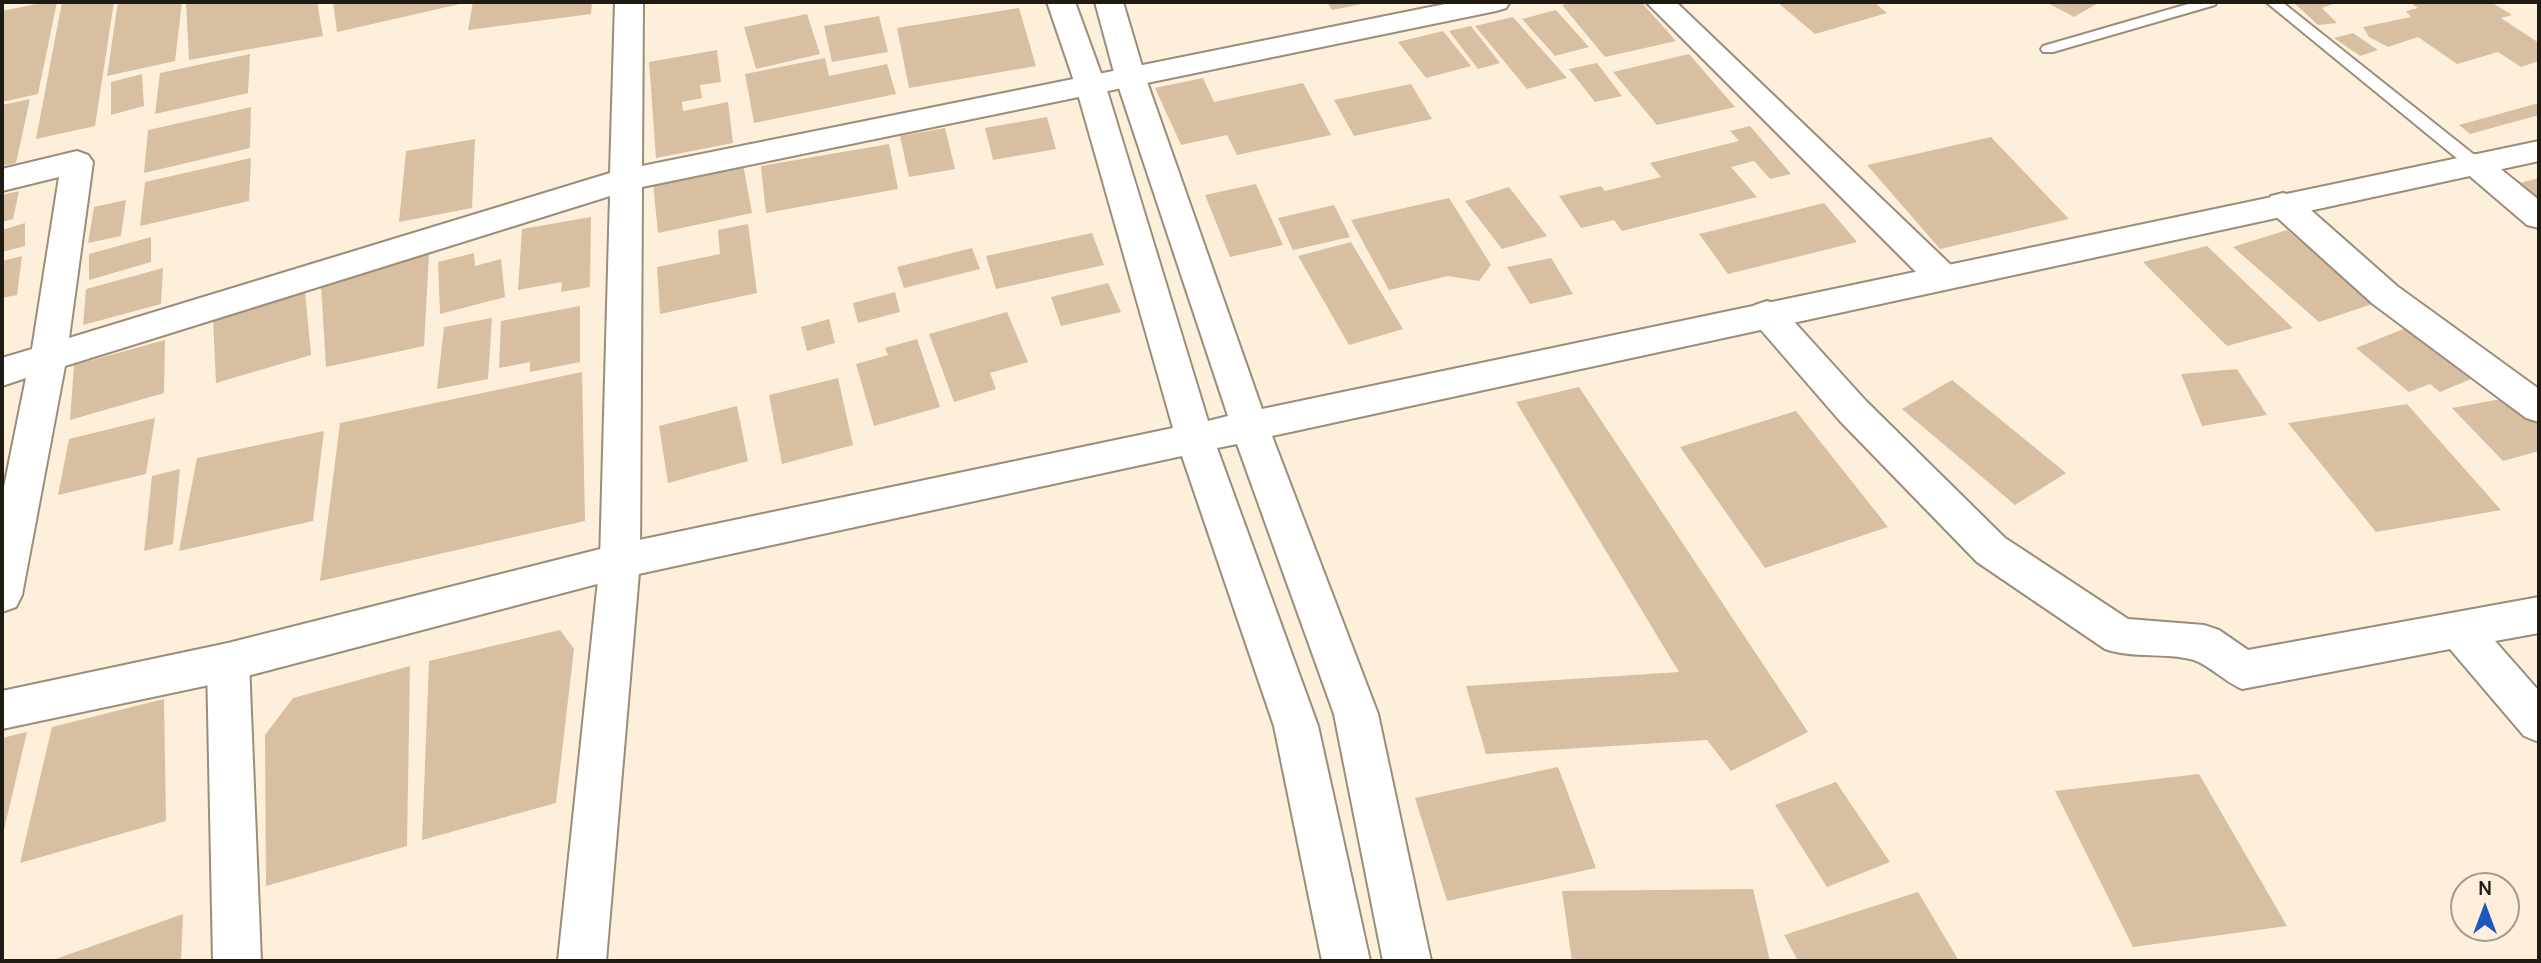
<!DOCTYPE html>
<html>
<head>
<meta charset="utf-8">
<style>
	body { margin:0 }
	#map { position:relative; width:2541px; height:963px; overflow:hidden; background:#feefda; font-family:Manrope,sans-serif }
	canvas { display:block }
	.frame { position:absolute; inset:0; border:4px solid #1f1a12; pointer-events:none }
	.north { position:absolute; left:2450px; top:872px; width:70px; height:70px; box-sizing:border-box; background:#feefda; border:2px solid #a59a8a; border-radius:50%; rotate:0deg; font-size:19px; font-weight:700; line-height:28px; text-align:center; color:#1f1a12 }
	.north::after { content:''; display:block; margin:auto; width:24px; height:32px; background:#2155c2; clip-path:polygon(50% 0,100% 100%,50% 72%,0 100%) }
</style>
</head>
<body>
<div id="map">
<canvas width="2541" height="963"></canvas>
<div class="frame"></div>
<div class="north">N</div>
</div>
<script>
const ctx = document.querySelector('canvas').getContext('2d');
ctx.lineJoin = 'round';
function paint(path, color) {
  ctx.fillStyle = color;
  ctx.fill(path, 'evenodd');
}
function strokePath(path, color, width, dash) {
  ctx.strokeStyle = color;
  ctx.lineWidth = width;
  ctx.lineCap = dash ? 'butt' : 'round';
  ctx.setLineDash(dash || []);
  ctx.stroke(path);
}
paint(new Path2D(`
	M46 2H57L38 94 2 102V11Z
	M62 2H114L95 126 36 139Z
	M118 2H182L175 61 107 76Z
	M186 2H317L323 36 189 60Z
	M333 2H459L460 4 337 32Z
	M473 2H592L591 14 468 30Z
	M1327 2H1367V3L1332 10Z
	M1576 2H1641L1676 41 1605 57 1562 5Z
	M1777 2H1874L1887 13 1815 34Z
	M2046 2H2100L2074 17Z
	M2293 2H2338L2322 8 2337 23 2318 25Z
	M2409 2H2491L2512 15 2501 18 2539 43V61L2521 67 2498 52 2457 64 2418 37 2388 47 2369 37 2363 27 2411 17 2406 11 2418 8Z
	M1019 8 1036 66 909 88 897 28Z
	M1556 10 1589 47 1555 56 1522 19Z
	M807 14 820 54 756 69 744 27Z
	M879 16 888 52 832 62 824 26Z
	M1513 17 1567 78 1527 89 1475 26Z
	M1471 26 1500 63 1478 69 1449 31Z
	M1443 31 1471 66 1426 78 1398 42Z
	M2353 33 2378 50 2360 56 2334 38Z
	M717 50 721 82 700 85 702 98 682 102 683 111 728 102 733 143 656 158 649 62Z
	M250 54 248 93 155 114 160 73Z
	M1689 54 1735 107 1657 125 1613 72Z
	M825 58 829 76 887 64 896 94 754 123 745 74Z
	M1597 63 1622 96 1595 102 1569 69Z
	M142 74 144 106 111 115V82Z
	M1203 78 1214 102 1303 83 1331 135 1237 155 1227 135 1181 145 1155 88Z
	M1411 84 1432 119 1354 136 1334 100Z
	M30 99 16 163 2 166V105Z
	M2539 103V115L2470 134 2459 125Z
	M251 107 250 148 144 173 148 130Z
	M1047 117 1056 149 993 160 985 128Z
	M1750 126 1791 174 1770 179 1754 161 1731 167 1757 197 1622 231 1614 220 1581 228 1559 196 1601 186 1605 191 1661 177 1650 163 1739 141 1730 131Z
	M945 128 955 169 909 177 900 136Z
	M1991 137 2069 219 1940 249 1867 165Z
	M475 139 472 208 399 222 406 151Z
	M889 144 898 189 766 213 761 166Z
	M251 158 249 201 140 226 145 182Z
	M743 164 752 213 658 233 653 183Z
	M2539 178V198L2520 183Z
	M1256 184 1283 245 1230 257 1205 195Z
	M1509 187 1547 236 1502 249 1465 201Z
	M19 191 13 219 2 222V195Z
	M1449 198 1491 265 1479 281 1448 276 1389 290 1351 220Z
	M126 200 121 236 88 243 94 207Z
	M1824 203 1857 242 1728 274 1699 234Z
	M1334 205 1350 237 1293 250 1278 218Z
	M591 217 590 287 561 292 562 282 518 290 522 229Z
	M25 223V246L2 252V230Z
	M748 224 757 293 660 314 657 267 720 254 718 230Z
	M2287 230 2375 303 2319 322 2233 247Z
	M1092 233 1104 265 996 289 986 256Z
	M151 237V262L89 280V254Z
	M1351 242 1403 329 1349 345 1298 256Z
	M2207 246 2293 328 2227 346 2143 262Z
	M972 248 980 269 904 288 897 267Z
	M474 253 475 266 501 259 505 297 440 314 438 262Z
	M429 254 424 346 326 367 321 286Z
	M22 256 17 295 2 298V261Z
	M1551 258 1573 294 1530 304 1507 267Z
	M163 268 161 304 83 325 86 289Z
	M1108 283 1121 312 1061 326 1051 297Z
	M305 291 311 355 216 383 213 317Z
	M895 292 900 312 858 323 853 303Z
	M580 306V362L530 372V362L499 368 501 321Z
	M1007 312 1028 362 990 373 996 389 954 402 929 334Z
	M492 318 488 379 437 389 444 327Z
	M829 319 835 343 807 351 801 327Z
	M2406 328 2471 379 2440 392 2430 384 2409 392 2356 348Z
	M917 339 940 407 874 426 856 364 888 355 885 348Z
	M165 340 164 393 70 420 74 365Z
	M2237 369 2267 415 2202 426 2181 374Z
	M582 372 585 521 320 581 340 423Z
	M838 378 853 445 782 464 769 395Z
	M1952 380 2066 473 2015 505 1902 409Z
	M1579 387 1808 732 1731 771 1707 740 1486 754 1466 686 1679 672 1516 402Z
	M2512 397 2539 424V451L2503 461 2452 408Z
	M2407 404 2501 510 2376 532 2288 423Z
	M737 406 748 461 668 483 659 426Z
	M1796 411 1888 527 1765 568 1680 447Z
	M155 418 146 474 58 495 69 439Z
	M324 431 313 521 179 551 197 458Z
	M180 469 173 544 144 551 152 476Z
	M560 630 574 649 556 803 422 840 429 661Z
	M410 666 407 846 266 886 265 735 293 698Z
	M164 699 166 821 20 863 52 727Z
	M27 732 3 834H2V738Z
	M1558 767 1596 868 1447 901 1415 798Z
	M2199 774 2287 926 2133 947 2055 791Z
	M1836 782 1890 862 1827 887 1775 805Z
	M1753 889 1770 961H1572L1562 891Z
	M1918 892 1959 961H1798L1784 935Z
	M183 914 181 961H50Z`), '#d8bfa1');
const lane = new Path2D(`
	M2195 2H2217L2215 5 2053 52H2043L2041 49 2043 46Z
	M2266 2H2282L2482 161 2484 165 2482 169H2470Z`);
const street = new Path2D(`
	M615 2H643L642 166 1455 2H1510L1506 8 1496 11 642 187 640 561 606 961H558L600 561 610 196 65 366 22 595 16 607 2 612V497L26 378 2 386V358L32 349 59 177 2 191V169L77 151 88 155 93 162 69 338 610 173Z
	M1646 2H1676L1954 268 1959 277 1954 286 1942 289 1930 286Z
	M2476 154 2487 158 2539 200V228L2527 225 2465 172 2460 165 2465 158Z
	M2283 193 2295 196 2397 286 2539 389V422L2526 418 2373 304 2271 212 2267 204 2271 196Z
	M1767 301 1779 305 1866 401 2005 538 2128 619 2204 625 2219 630 2248 650 2539 597V633L2495 641 2539 691V742L2524 736 2450 649 2242 689C2225 682 2209 665 2194 660 2165 652 2134 659 2105 649L1977 562 1840 421 1755 323 1749 314 1755 305Z
	M228 643 243 649 249 662 261 961H213L207 662 213 649Z`);
const secondary = new Path2D(`
	M1047 2H1075L1106 87 1208 421 1228 416 1115 76 1095 2H1123L1145 76 1262 409 2539 141V161L1272 436 1378 714 1431 961H1383L1334 714 1237 444 1217 448 1318 726 1370 961H1322L1274 726 1182 456 620 578 228 681 2 729V691L228 643 620 544 1173 428 1076 87Z`);
strokePath(lane, '#9a8d79', 4);
strokePath(street, '#9a8d79', 4);
strokePath(secondary, '#9a8d79', 4);
paint(lane, '#fff');
paint(street, '#fff');
paint(secondary, '#fff');
</script>
</body>
</html>
